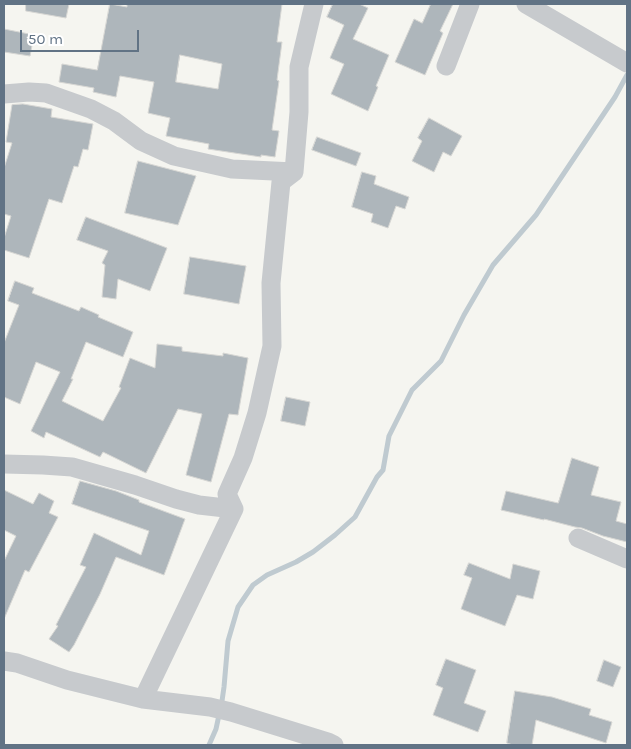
<!DOCTYPE html>
<html>
<head>
<meta charset="utf-8">
<style>
	body { margin:0 }
	#map { position:relative; width:631px; height:749px; overflow:hidden; background:#f5f5f0; font-family:Karla,sans-serif }
	canvas { display:block }
	.frame { position:absolute; inset:0; border:5px solid #617385; pointer-events:none }
	.scale { position:absolute; left:20px; top:30px; width:119px; height:22px; box-sizing:border-box; border:2px solid #617385; border-top:0; padding-left:6px; font-size:15px; line-height:18px; white-space:nowrap; color:#617385; -webkit-text-stroke:4px #fff; paint-order:stroke }
</style>
</head>
<body>
<div id="map">
<canvas width="631" height="749"></canvas>
<div class="frame"></div>
<div class="scale">50 m</div>
</div>
<script>
const ctx = document.querySelector('canvas').getContext('2d');
ctx.lineJoin = 'round';
function strokePath(path, color, width, dash) {
  ctx.strokeStyle = color;
  ctx.lineWidth = width;
  ctx.lineCap = dash ? 'butt' : 'round';
  ctx.setLineDash(dash || []);
  ctx.stroke(path);
}
function paint(path, color) {
  ctx.fillStyle = color;
  ctx.fill(path, 'evenodd');
}
strokePath(new Path2D(`
	M209 745 216 729 222 701 224 687 228 641 238 607 253 585 267 575 296 562 313 552 335 535 355 517 377 477 383 470 389 436 412 390 441 361 464 315 493 265 536 215 615 97 627 75`), '#bfcad0', 5);
const building = new Path2D(`
	M26 4H69L66 18 26 11Z
	M110 4 127 7V4H282L277 42H282L277 80 279 81 272 130 279 131 275 157 261 155V157L208 149 209 144 166 136 170 118 148 113 154 82 120 76 116 97 93 92 94 88 59 82 62 64 97 70ZM180 55 222 64 218 89 176 82Z
	M333 4H359L368 8 353 39 389 55 376 86 378 87 368 111 331 94 344 64 330 58 344 25 327 17Z
	M431 4H453L440 31 443 33 425 75 395 62 414 19 422 23Z
	M4 29 34 35 30 56 4 52Z
	M23 104 52 109 51 117 93 124 88 150 83 149 78 167 74 166 62 203 49 199 29 258 4 250V238L11 216 4 214V168L12 143 6 142 12 105Z
	M429 118 462 136 451 156 443 152 434 172 412 161 422 141 418 138Z
	M317 137 361 153 356 166 312 150Z
	M138 161 196 176 178 225 125 213Z
	M362 172 376 176 374 184 409 197 405 209 396 206 388 228 371 222 373 214 352 207Z
	M86 217 167 248 150 291 118 279 116 299 102 297 105 265 102 263 108 251 77 240Z
	M190 257 246 266 239 304 184 294Z
	M15 281 34 288 32 293 79 311 81 307 99 315 98 317 133 332 123 357 86 342 71 379H73L62 401 103 421 121 388 119 387 130 358 155 368 157 344 182 347V351L223 356V353L248 358 238 415 229 414 211 482 186 475 202 414 178 409 146 473 103 452 100 457 46 432 44 438 31 431 60 372 36 362 20 404 4 397V343L19 305 8 301Z
	M286 397 310 402 305 426 281 421Z
	M572 458 599 467 591 495 621 502 616 521 627 524V542L603 536 582 528 575 527 544 519V520L501 510 506 491 558 503Z
	M80 481 116 491 139 500V502L185 519 164 575 116 557 100 594 74 645 69 652 49 639 58 626 56 625 86 567 80 565 94 533 141 555 149 531 72 504Z
	M4 490 33 504 39 493 54 501 49 513 58 517 29 572 25 570 4 619V561L16 536 4 530Z
	M469 563 510 579 513 564 540 571 533 599 517 595 505 626 461 609 472 578 464 575Z
	M446 659 476 670 464 703 486 711 478 732 433 715 443 688 436 685Z
	M604 660 621 667 613 687 597 681Z
	M515 691 552 697 591 709 589 715 612 722 606 743 536 720 532 745H513L507 743Z`);
paint(building, '#aeb6bb');
strokePath(building, '#d6d6d3', 1);
strokePath(new Path2D(`
	M526 4 627 63
	M446 66 470 4
	M4 94 29 92 46 93 91 109 114 121 141 141 174 156 232 169 294 172 299 112V67L314 4
	M4 464 43 465 72 467 135 485 176 499 199 505 234 509
	M578 538 627 559
	M4 661 17 663 67 680 143 699 210 707 231 712 328 742 334 745
	M143 699 234 509 227 494 243 458 257 413 272 346 271 283 281 182 294 172`), '#c7cacd', 19);
</script>
</body>
</html>
